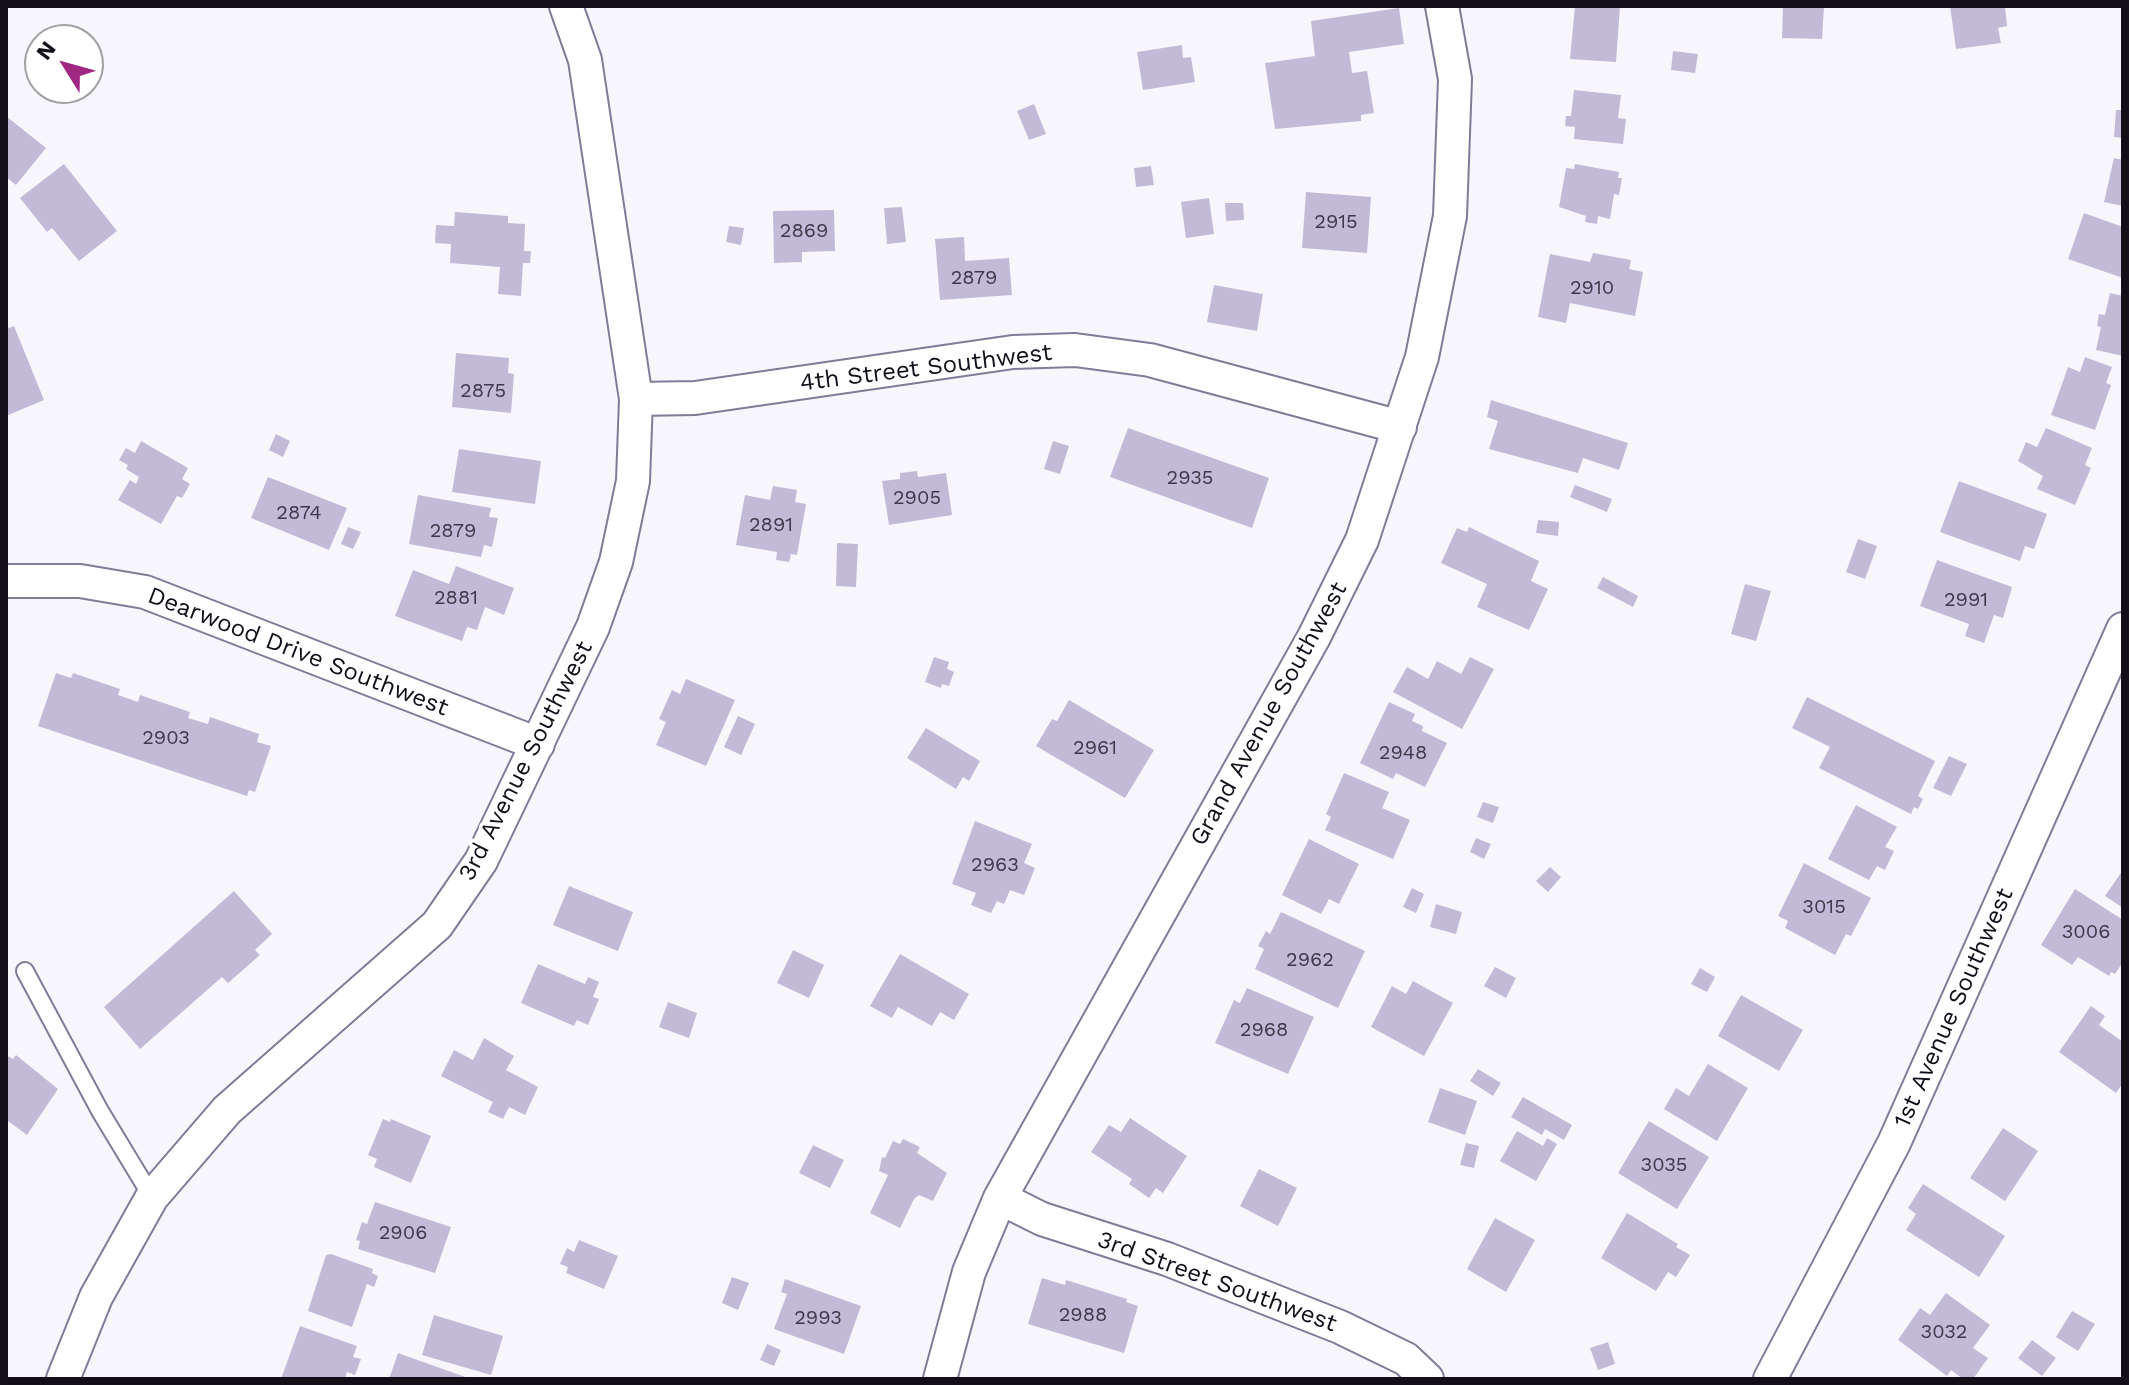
<!DOCTYPE html>
<html>
<head>
<meta charset="utf-8">
<style>
	body { margin:0 }
	#map { position:relative; width:2129px; height:1385px; overflow:hidden; background:#f8f6fd; font-family:"Work Sans",sans-serif }
	canvas { display:block }
	.frame { position:absolute; inset:0; border:8px solid #120e1a; pointer-events:none }
	.north { position:absolute; left:24px; top:24px; width:80px; height:80px; box-sizing:border-box; background:#fff; border:2px solid #a09fa3; border-radius:50%; rotate:307deg; font-size:22px; font-weight:700; line-height:32px; text-align:center; color:#120e1a }
	.north::after { content:''; display:block; margin:auto; width:28px; height:36px; background:#9f2882; clip-path:polygon(50% 0,100% 100%,50% 72%,0 100%) }
</style>
</head>
<body>
<div id="map">
<canvas width="2129" height="1385"></canvas>
<div class="frame"></div>
<div class="north">N</div>
</div>
<script>
const ctx = document.querySelector('canvas').getContext('2d');
ctx.lineJoin = 'round';
function paint(path, color) {
  ctx.fillStyle = color;
  ctx.fill(path, 'evenodd');
}
function strokePath(path, color, width, dash) {
  ctx.strokeStyle = color;
  ctx.lineWidth = width;
  ctx.lineCap = dash ? 'butt' : 'round';
  ctx.setLineDash(dash || []);
  ctx.stroke(path);
}
function write(font, color, halo, rows, align = 'center') {
  ctx.font = font + ' "Work Sans",sans-serif';
  ctx.lineWidth = 7;
  ctx.setLineDash([]);
  ctx.textBaseline = 'middle';
  ctx.strokeStyle = halo;
  ctx.fillStyle = color;
  for (const [text, x, y, turn = 0] of rows) {
    ctx.save();
    ctx.translate(x, y);
    ctx.rotate((+turn || 0) * Math.PI / 180);
    ctx.textAlign = isNaN(turn) ? turn : align;
    if (halo) ctx.strokeText(text, 0, 0);
    ctx.fillText(text, 0, 0);
    ctx.restore();
  }
}
paint(new Path2D(`
	M1575 6H1620L1616 62 1570 59Z
	M1783 6H1824L1822 39 1782 38Z
	M1950 6H2005L2007 26 1998 28 2001 43 1956 49Z
	M1399 8 1404 44 1349 52 1352 73 1367 71 1374 113 1361 115V121L1275 129 1265 63 1315 56 1311 21Z
	M1182 45 1183 58 1191 57 1195 82 1143 90 1137 52Z
	M1673 51 1698 54 1695 73 1671 70Z
	M1574 90 1621 95 1618 118 1626 119 1623 144 1574 139 1575 127 1565 126 1566 116H1571Z
	M1034 104 1046 134 1029 140 1017 111Z
	M2116 110H2123V138L2114 137Z
	M6 116 46 148 16 185 6 177Z
	M2114 158 2123 160V206L2104 202Z
	M64 164 117 231 79 261 52 228 47 232 20 198Z
	M1575 164 1619 172 1618 178H1622L1619 195 1614 194 1610 219 1598 216 1597 224 1585 222 1586 216 1559 207 1566 168 1574 169Z
	M1151 166 1154 185 1136 187 1134 168Z
	M1306 192 1371 197 1367 253 1302 248Z
	M1209 198 1214 234 1186 238 1181 202Z
	M1225 203H1243L1244 220 1226 221Z
	M902 207 906 242 887 244 884 208Z
	M834 210 835 251 802 252V262L774 263 773 211Z
	M455 212 508 216V223L525 224 524 251H531L530 263H523L521 296 498 294 500 267 450 263 451 244 435 243 436 225 454 226Z
	M2084 213 2123 227V278L2068 259Z
	M729 226 744 228 741 245 726 242Z
	M964 237 965 261 1009 258 1012 295 940 300 935 239Z
	M1593 253 1631 260 1629 269 1643 272 1635 316 1570 303 1566 323 1538 317 1550 254 1590 262Z
	M1214 285 1263 294 1257 331 1207 322Z
	M2110 293 2123 296V356L2096 350 2101 327 2097 326 2099 314 2105 315Z
	M14 326 44 400 6 416V329Z
	M456 353 509 358 508 373 514 374 511 413 452 407Z
	M2085 357 2112 367 2106 383 2111 385 2095 430 2051 415 2068 367 2080 372Z
	M1491 400 1628 443 1619 470 1583 458 1578 473 1489 449 1498 421 1487 417Z
	M1128 428 1269 478 1252 528 1110 477Z
	M2046 428 2092 448 2085 465 2091 468 2075 505 2037 489 2043 476 2018 461 2026 442 2037 447Z
	M276 434 290 441 283 457 269 450Z
	M141 441 188 468 182 479 190 484 182 498 177 496 161 524 118 500 130 480 136 484 139 477 126 469 128 465 119 460 126 448 135 453Z
	M1053 441 1069 446 1060 474 1044 469Z
	M459 449 541 461 535 504 452 492Z
	M917 471 918 477 946 473 952 515 889 525 882 481 900 479V473Z
	M268 477 347 508 329 550 251 518Z
	M1959 481 2047 514 2034 549 2025 546 2020 561 1940 532Z
	M1575 485 1612 499 1607 512 1570 497Z
	M773 486 797 490 795 502 806 504 797 555 791 554 789 562 776 560 777 552 736 545 745 495 770 500Z
	M418 495 491 508 489 517 498 518 492 547 484 545 481 557 409 544Z
	M1538 520 1559 522 1558 536 1536 533Z
	M348 527 361 532 353 549 341 544Z
	M1469 527 1539 561 1531 581 1548 589 1529 630 1477 607 1487 584 1441 563 1457 528 1467 532Z
	M1858 539 1877 546 1865 579 1846 572Z
	M837 543 858 544 856 587 836 586Z
	M1937 560 2012 587 2003 618 1994 615 1984 643 1965 636 1969 624 1920 606Z
	M456 566 514 588 504 615 485 607 477 630 467 627 462 641 395 616 413 570 449 584Z
	M1603 577 1638 596 1633 607 1597 588Z
	M1745 584 1771 591 1756 641 1731 634Z
	M934 657 949 662 947 669 954 672 949 686 942 684 941 688 925 682Z
	M1470 657 1494 669 1462 729 1393 692 1407 667 1428 679 1437 661 1461 674Z
	M56 673 71 678 73 673 120 689 118 695 138 702 140 695 190 712 188 718 208 724 210 717 259 734 257 742 271 746 255 792 249 790 247 796 38 726Z
	M686 679 735 700 706 766 656 745 666 722 659 719 672 690 680 694Z
	M1807 697 1935 761 1918 796 1923 799 1918 809 1914 807 1911 814 1819 768 1830 747 1792 728Z
	M1069 700 1154 750 1125 798 1036 746 1052 719 1057 721Z
	M1389 702 1415 714 1412 721 1423 726 1422 731 1447 743 1425 787 1396 773 1393 779 1360 763Z
	M738 716 755 724 741 755 724 747Z
	M926 728 980 761 969 781 963 777 956 789 907 758Z
	M1949 756 1967 764 1951 796 1933 788Z
	M1344 773 1389 792 1382 808 1410 820 1393 859 1325 830 1331 817 1326 814Z
	M1483 802 1499 807 1493 823 1477 817Z
	M1856 805 1897 827 1885 847 1894 851 1885 870 1877 866 1869 880 1828 859Z
	M975 821 1032 844 1024 863 1035 868 1024 895 1010 890 1004 904 997 901 991 913 971 905 976 893 952 884Z
	M1476 838 1491 844 1484 859 1470 852Z
	M1309 839 1359 864 1339 904 1329 899 1321 914 1282 895Z
	M1804 863 1871 898 1851 936 1846 934 1835 955 1785 928 1788 921 1778 916Z
	M1550 867 1561 877 1548 892 1536 881Z
	M2123 870V908L2105 896Z
	M569 886 633 912 618 951 553 925Z
	M1412 888 1424 894 1416 913 1403 907Z
	M2075 889 2123 920V962L2115 974 2111 972 2109 976 2078 957 2072 965 2041 945Z
	M234 891 272 934 255 950 260 955 228 983 222 977 140 1049 104 1007Z
	M1436 904 1462 912 1456 934 1430 927Z
	M1281 912 1365 951 1338 1008 1255 969 1264 949 1258 946 1266 931 1270 934Z
	M793 950 824 965 809 998 777 983Z
	M900 954 969 994 954 1020 940 1012 932 1026 898 1007 892 1018 870 1006Z
	M538 964 585 984 588 977 599 982 593 997 599 999 588 1025 577 1020 574 1026 521 1003Z
	M1495 967 1516 978 1506 998 1484 986Z
	M1700 968 1715 977 1707 992 1691 984Z
	M1413 981 1453 1003 1424 1056 1371 1027 1392 986 1406 994Z
	M1247 988 1314 1017 1288 1074 1215 1043 1234 1000 1240 1003Z
	M1741 995 1803 1030 1779 1071 1718 1036Z
	M668 1002 697 1013 689 1038 659 1027Z
	M2091 1006 2105 1016 2099 1025 2123 1042V1083L2116 1093 2059 1052Z
	M484 1038 514 1056 506 1070 538 1087 525 1115 509 1107 503 1119 488 1112 493 1102 441 1076 454 1050 473 1060Z
	M6 1055 13 1059 16 1055 58 1089 27 1135 8 1121 6 1124Z
	M1708 1064 1748 1088 1717 1141 1664 1109 1676 1088 1689 1096Z
	M1478 1069 1501 1083 1493 1096 1470 1081Z
	M1440 1088 1477 1101 1465 1135 1428 1122Z
	M1523 1097 1572 1125 1564 1140 1545 1129 1542 1135 1511 1117Z
	M1130 1118 1187 1156 1163 1193 1156 1188 1149 1198 1129 1184 1132 1179 1091 1152 1109 1125 1121 1132Z
	M383 1119 390 1122 391 1119 431 1136 411 1183 374 1167 377 1159 368 1155Z
	M1649 1121 1709 1157 1677 1209 1618 1173Z
	M2003 1128 2038 1151 2005 1201 1970 1178Z
	M1517 1131 1543 1146 1547 1138 1557 1144 1536 1181 1500 1161Z
	M903 1139 920 1147 917 1153 947 1173 933 1201 919 1195 914 1199 900 1228 870 1213 888 1175 879 1171 882 1157 885 1158 893 1141 900 1144Z
	M1466 1143 1479 1146 1474 1168 1460 1165Z
	M813 1145 844 1160 830 1188 799 1173Z
	M1259 1169 1297 1188 1278 1226 1240 1206Z
	M1923 1184 2005 1236 1979 1277 1906 1230 1916 1214 1908 1208Z
	M375 1202 451 1227 435 1273 358 1249 360 1241 356 1240 362 1222 367 1224Z
	M1627 1213 1678 1244 1676 1247 1690 1255 1676 1277 1668 1272 1656 1291 1601 1258Z
	M1495 1218 1535 1240 1506 1292 1467 1269Z
	M579 1240 618 1256 604 1289 566 1273 568 1267 560 1264 567 1248 574 1252Z
	M331 1254 373 1269 372 1273 378 1276 374 1287 367 1284 352 1327 308 1311 326 1255Z
	M732 1277 749 1283 738 1310 722 1303Z
	M1042 1278 1065 1285 1066 1280 1127 1299 1126 1302 1138 1306 1124 1353 1028 1324Z
	M785 1279 861 1306 844 1354 774 1329 787 1294 781 1292Z
	M1946 1293 1990 1325 1973 1348 1988 1358 1973 1379H1963L1951 1370 1947 1376 1898 1340 1920 1308 1930 1315Z
	M2072 1311 2095 1324 2078 1351 2056 1337Z
	M434 1315 503 1336 491 1375 422 1355Z
	M300 1326 357 1346 353 1357 361 1359 355 1375 347 1372 345 1379H281Z
	M2032 1340 2056 1358 2042 1376 2018 1358Z
	M1608 1342 1615 1364 1598 1370 1590 1348Z
	M767 1344 781 1350 774 1366 760 1360Z
	M398 1353 471 1379H389Z`), '#c3bad8');
const lane = new Path2D(`
	M25 971 100 1111 152 1197`);
const street = new Path2D(`
	M636 399 695 398 1013 352 1075 350 1150 360 1400 427
	M6 581H80L145 592 538 744
	M1000 1198 1042 1219 1167 1259 1340 1327 1406 1359 1427 1379
	M63 1379 96 1297 152 1197 227 1110 437 925 481 861 593 627 616 562 633 481 636 399 585 60 566 6
	M940 1379 969 1272 1000 1198 1314 637 1362 540 1422 357 1450 216 1455 79 1442 6
	M1770 1379 1894 1143 2123 629`);
strokePath(lane, '#837a98', 20);
strokePath(street, '#837a98', 36);
strokePath(lane, '#fff', 16);
strokePath(street, '#fff', 32);
write('20px', '#3e394a', null, [
	["2915",1336,222],
	["2869",804,231],
	["2879",974,278],
	["2910",1592,288],
	["2875",483,391],
	["2935",1190,478],
	["2905",917,498],
	["2874",299,513],
	["2891",771,525],
	["2879",453,531],
	["2881",456,598],
	["2991",1966,600],
	["2903",166,738],
	["2961",1095,748],
	["2948",1403,753],
	["2963",995,865],
	["3015",1824,907],
	["3006",2086,932],
	["2962",1310,960],
	["2968",1264,1030],
	["3035",1664,1165],
	["2906",403,1233],
	["2988",1083,1315],
	["2993",818,1318],
	["3032",1944,1332]
]);
write('24px', '#120e1a', '#fff', [
	["4th Street Southwest",926,368,-7],
	["Dearwood Drive Southwest",298,652,21],
	["Grand Avenue Southwest",1269,714,-61],
	["3rd Avenue Southwest",526,761,-63],
	["1st Avenue Southwest",1954,1008,-66],
	["3rd Street Southwest",1217,1282,20]
]);
</script>
</body>
</html>
